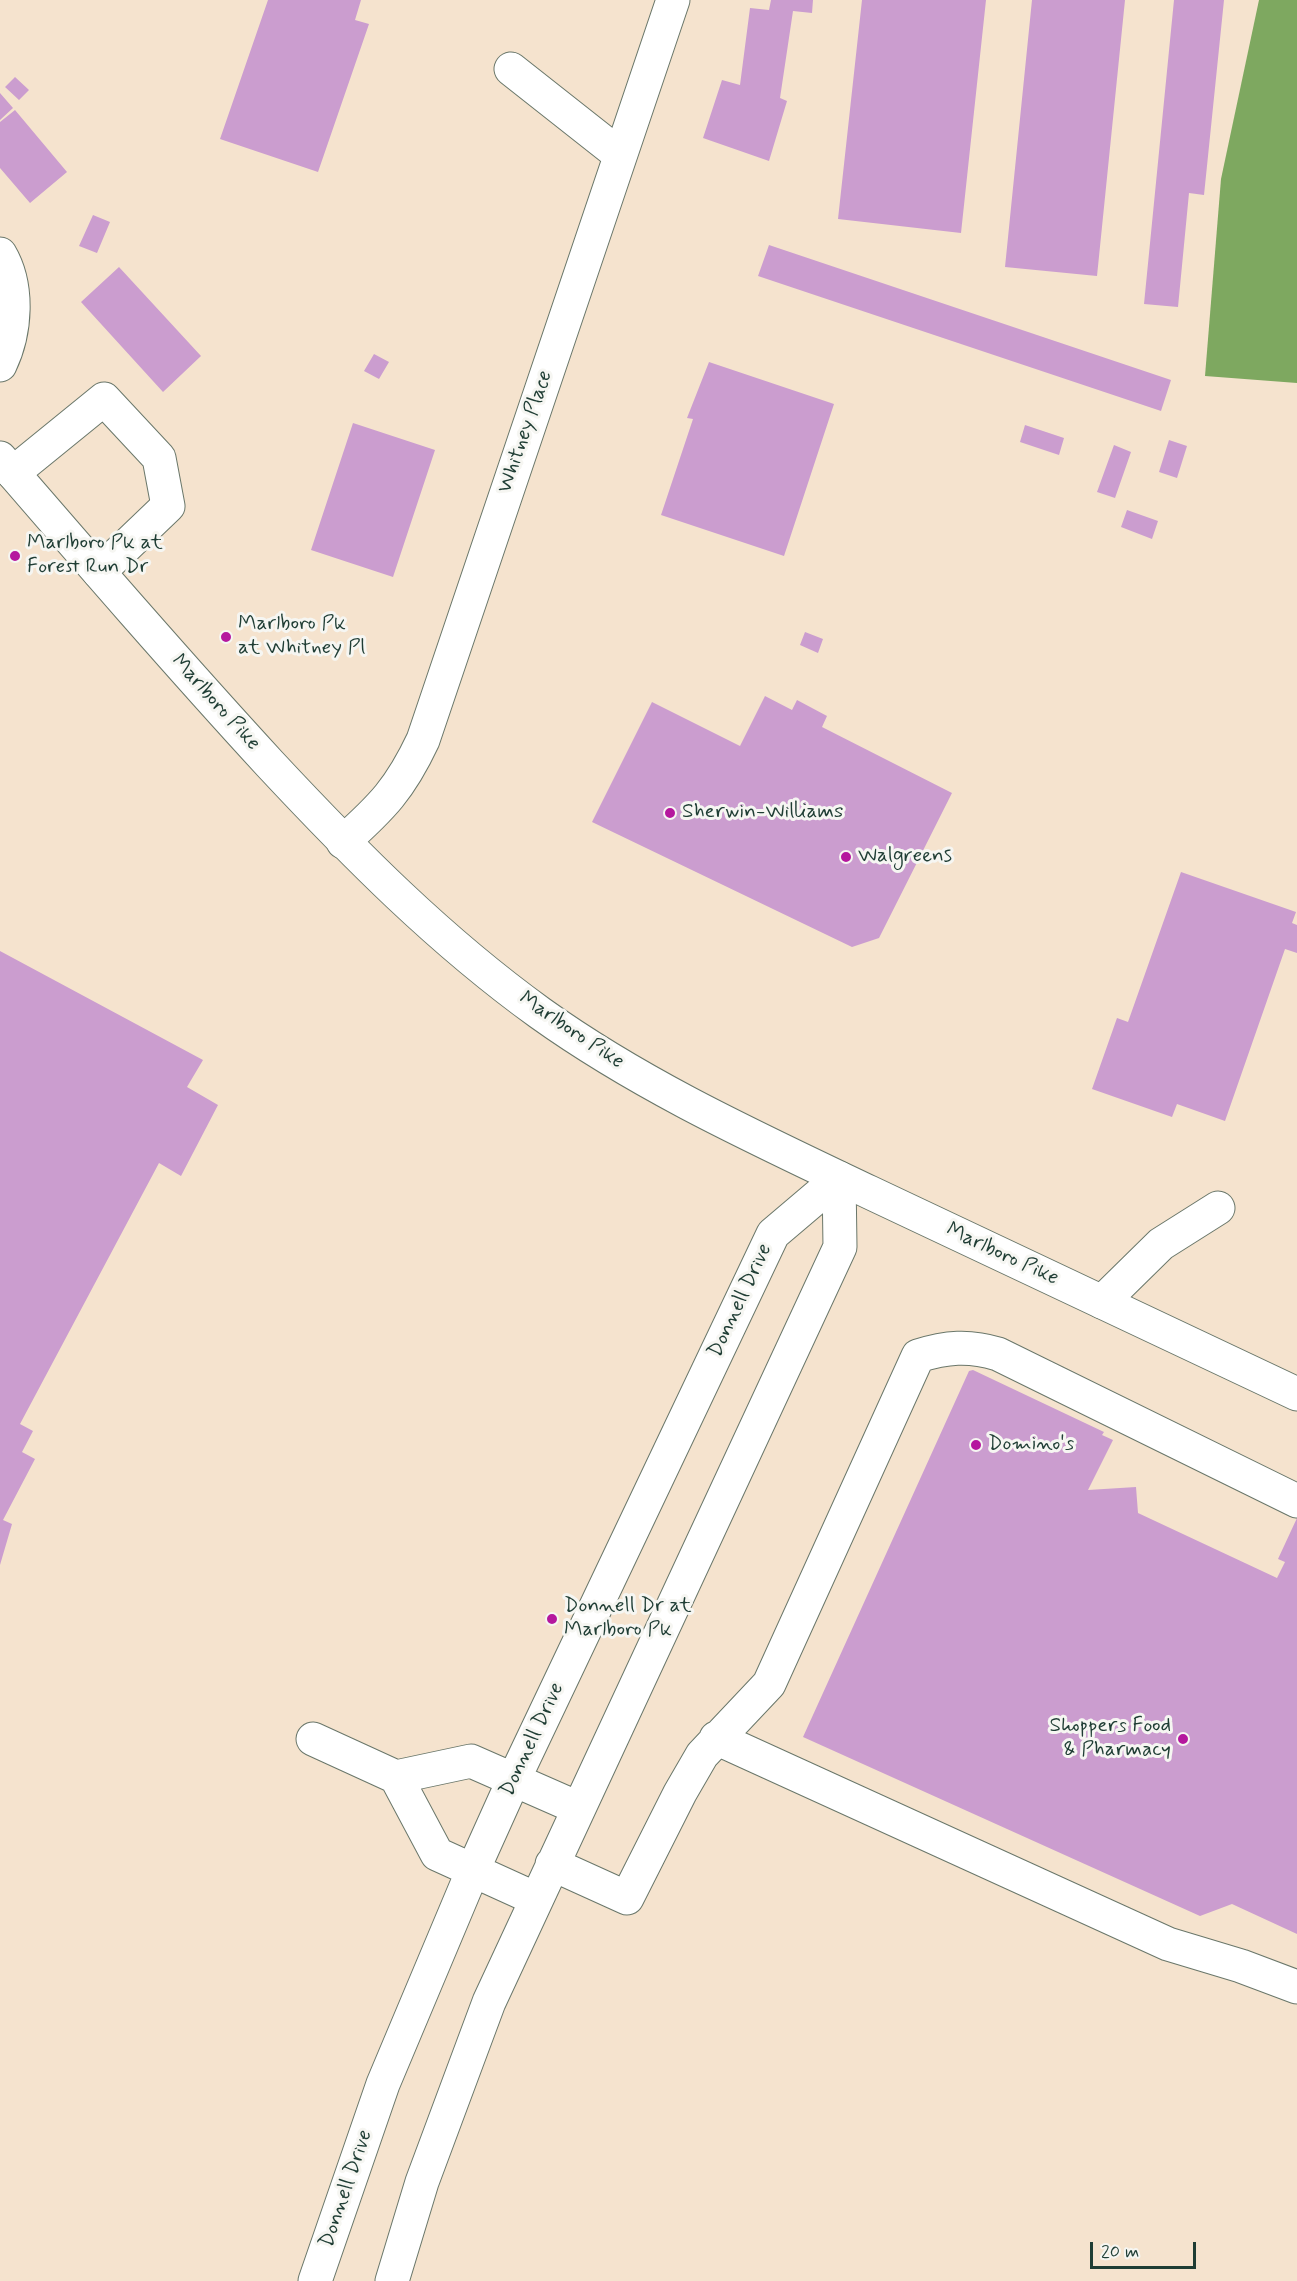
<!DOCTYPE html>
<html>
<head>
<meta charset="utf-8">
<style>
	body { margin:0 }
	#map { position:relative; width:1297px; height:2281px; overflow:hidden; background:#f5e3ce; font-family:Mynerve,sans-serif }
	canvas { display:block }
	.scale { position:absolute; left:1090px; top:2242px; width:106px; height:27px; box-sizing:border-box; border:3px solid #1f3d34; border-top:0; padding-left:8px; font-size:18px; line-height:21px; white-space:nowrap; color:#1f3d34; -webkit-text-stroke:4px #f6f6f2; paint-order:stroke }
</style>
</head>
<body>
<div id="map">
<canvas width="1297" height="2281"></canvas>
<div class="scale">20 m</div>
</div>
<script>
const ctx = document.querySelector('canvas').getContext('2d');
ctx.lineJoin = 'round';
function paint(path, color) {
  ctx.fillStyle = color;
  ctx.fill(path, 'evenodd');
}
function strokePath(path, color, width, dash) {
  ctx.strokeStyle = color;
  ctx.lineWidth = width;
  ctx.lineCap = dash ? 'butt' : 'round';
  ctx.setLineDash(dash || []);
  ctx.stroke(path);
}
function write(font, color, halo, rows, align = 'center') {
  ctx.font = font + ' Mynerve,sans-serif';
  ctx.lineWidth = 6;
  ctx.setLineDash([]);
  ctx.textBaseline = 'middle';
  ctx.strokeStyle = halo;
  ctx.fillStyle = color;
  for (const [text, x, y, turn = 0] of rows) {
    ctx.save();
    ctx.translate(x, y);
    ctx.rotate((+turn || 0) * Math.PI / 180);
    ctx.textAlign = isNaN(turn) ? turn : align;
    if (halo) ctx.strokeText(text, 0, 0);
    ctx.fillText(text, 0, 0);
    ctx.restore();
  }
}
paint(new Path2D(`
	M1259 0H1297V383L1205 376 1221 179Z`), '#7ea860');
paint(new Path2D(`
	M268 0H361L355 20 369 24 318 172 220 139Z
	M771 0H813L812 13 793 11 780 98 787 101 769 161 703 138 722 80 740 85 750 8 769 10Z
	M862 0H986L961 233 838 219Z
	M1032 0H1125L1097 276 1005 267Z
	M1174 0H1224L1204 195 1189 193 1178 307 1144 304Z
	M15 77 29 90 19 100 5 87Z
	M0 93 13 108 0 120Z
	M15 110 67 172 30 203 0 168V122Z
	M93 215 110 222 97 253 79 246Z
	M769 245 1171 380 1161 411 758 276Z
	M119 267 201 356 163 392 81 302Z
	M374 354 389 362 379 379 364 371Z
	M709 362 834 404 784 556 661 515 693 419 687 418Z
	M353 423 435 450 393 577 311 550Z
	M1025 425 1064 438 1059 455 1020 442Z
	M1169 440 1187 446 1177 478 1159 472Z
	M1114 445 1131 452 1115 498 1097 492Z
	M1127 510 1158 521 1152 539 1121 527Z
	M805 632 823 639 818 653 800 645Z
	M765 696 792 710 797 700 827 716 822 727 952 793 879 938 852 947 592 822 652 702 740 746Z
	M1181 872 1296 912 1292 923 1297 925V953L1285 949 1225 1121 1177 1104 1172 1117 1092 1089 1117 1018 1128 1022Z
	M0 951 203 1060 187 1087 218 1105 181 1176 159 1163 20 1424 33 1431 22 1452 35 1459 3 1520 12 1524 0 1565Z
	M973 1370 1104 1432 1102 1435 1113 1440 1088 1490 1136 1487 1138 1513 1277 1578 1285 1562 1278 1559 1297 1518V1934L1232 1904 1200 1916 803 1737 969 1371Z`), '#cb9dcf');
const minor = new Path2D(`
	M511 69 620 155
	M0 254C19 286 16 332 0 365
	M13 473 104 399 159 458 168 506 99 572
	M343 842C382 807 400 789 423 740L673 0
	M1102 1302 1161 1244 1218 1208
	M716 1738 1168 1944 1241 1966 1297 1987
	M313 1739 396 1777 471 1761 578 1808
	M396 1777 437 1854 536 1899
	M552 1864 627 1898 680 1793 702 1755 769 1684 918 1356C946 1347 969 1345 998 1354L1297 1501
	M315 2281 383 2084 473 1870 514 1779 773 1234 839 1178
	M392 2281 422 2182 489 2002 840 1247 839 1178`);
const major = new Path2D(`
	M0 458C89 561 178 664 270 764 354 854 439 940 540 1013 642 1086 756 1138 869 1192 1011 1260 1154 1327 1297 1394`);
strokePath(minor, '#6a776a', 35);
strokePath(major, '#6a776a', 35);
strokePath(minor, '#fff', 33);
strokePath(major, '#fff', 33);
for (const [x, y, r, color] of [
	[15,556,6,"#b5179e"],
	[226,637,6,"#b5179e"],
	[670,813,6,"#b5179e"],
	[846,857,6,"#b5179e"],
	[976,1445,6,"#b5179e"],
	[552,1619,6,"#b5179e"],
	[1183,1739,6,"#b5179e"]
]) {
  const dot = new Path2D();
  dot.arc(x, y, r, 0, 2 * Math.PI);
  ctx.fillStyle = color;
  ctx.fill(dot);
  strokePath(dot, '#f6f6f2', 2);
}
write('21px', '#1f3d34', '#f6f6f2', [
	["Whitney Place",526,432,-71],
	["Marlboro Pike",215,703,48],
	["Marlboro Pike",571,1031,34],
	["Marlboro Pike",1002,1255,25],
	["Donnell Drive",741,1301,-65],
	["Donnell Drive",533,1740,-65],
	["Donnell Drive",347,2189,-71]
]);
write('21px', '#1f3d34', '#f6f6f2', [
	["Marlboro Pk at",27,544],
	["Forest Run Dr",27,568],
	["Marlboro Pk",238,625],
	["at Whitney Pl",238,649],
	["Sherwin-Williams",682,813],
	["Walgreens",858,857],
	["Domino's",988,1445],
	["Donnell Dr at",564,1607],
	["Marlboro Pk",564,1631],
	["Shoppers Food",1171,1727,"right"],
	["& Pharmacy",1171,1751,"right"]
], 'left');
</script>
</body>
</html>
